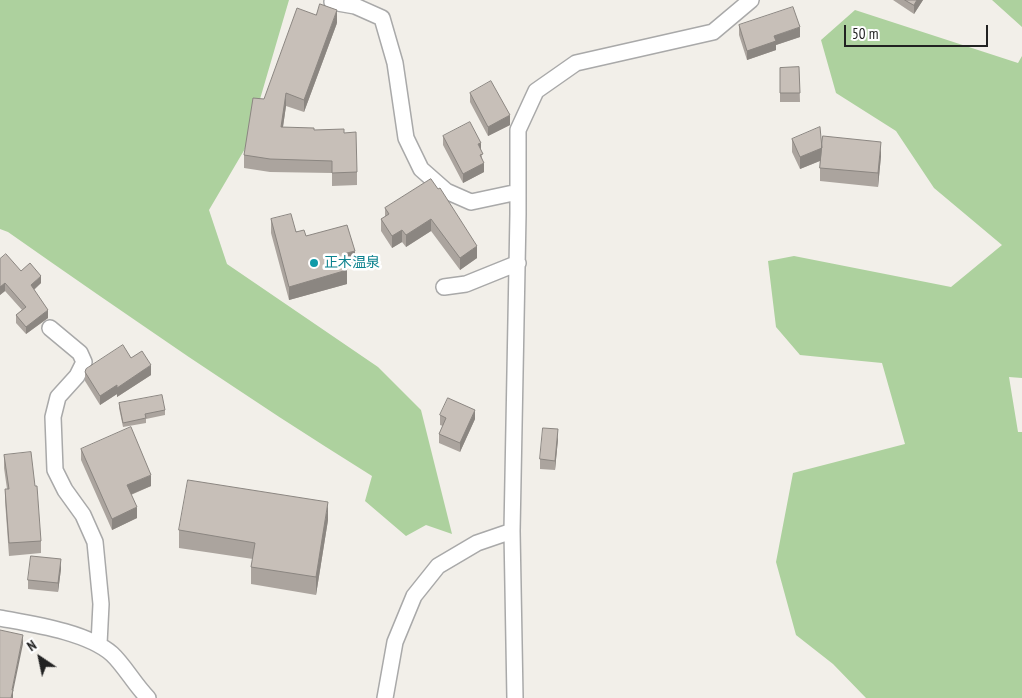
<!DOCTYPE html>
<html>
<head>
<meta charset="utf-8">
<style>
	body { margin:0 }
	#map { position:relative; width:1022px; height:698px; overflow:hidden; background:#f2efe9; font-family:"PT Sans Narrow",sans-serif }
	canvas { display:block }
	.north { position:absolute; left:15px; top:633px; width:50px; height:50px; -webkit-text-stroke:4px #fff; paint-order:stroke; rotate:326deg; font-size:14px; font-weight:700; line-height:20px; text-align:center; color:#222 }
	.north::after { content:''; display:block; margin:auto; width:18px; height:22px; background:#222; clip-path:polygon(50% 0,100% 100%,50% 72%,0 100%) }
	.scale { position:absolute; left:844px; top:25px; width:144px; height:22px; box-sizing:border-box; border:2px solid #222; border-top:0; padding-left:6px; font-size:15px; line-height:18px; white-space:nowrap; color:#222; -webkit-text-stroke:4px #fff; paint-order:stroke }
</style>
</head>
<body>
<div id="map">
<canvas width="1022" height="698"></canvas>
<div class="north">N</div>
<div class="scale">50 m</div>
</div>
<script>
const ctx = document.querySelector('canvas').getContext('2d');
ctx.lineJoin = 'round';
function paint(path, color) {
  ctx.fillStyle = color;
  ctx.fill(path, 'evenodd');
}
function strokePath(path, color, width, dash) {
  ctx.strokeStyle = color;
  ctx.lineWidth = width;
  ctx.lineCap = dash ? 'butt' : 'round';
  ctx.setLineDash(dash || []);
  ctx.stroke(path);
}
function write(font, color, halo, rows, align = 'center') {
  ctx.font = font + ' "PT Sans Narrow","Noto Sans JP",sans-serif';
  ctx.lineWidth = 5;
  ctx.setLineDash([]);
  ctx.textBaseline = 'middle';
  ctx.strokeStyle = halo;
  ctx.fillStyle = color;
  for (const [text, x, y, turn = 0] of rows) {
    ctx.save();
    ctx.translate(x, y);
    ctx.rotate((+turn || 0) * Math.PI / 180);
    ctx.textAlign = isNaN(turn) ? turn : align;
    if (halo) ctx.strokeText(text, 0, 0);
    ctx.fillText(text, 0, 0);
    ctx.restore();
  }
}
paint(new Path2D(`
	M0 0H289L246 147 209 210 227 264 378 367 421 410 452 534 426 525 406 536 365 501 372 476C248 399 128 316 8 232L0 229Z
	M992 0H1022V27Z
	M855 10 1018 63 1022 56V378L1009 377 1018 432H1022V698H866L833 664 796 635 776 562 793 473 905 444 882 363 800 355 776 327 768 261 794 256 951 287 1002 245 934 188 896 131 836 93 821 40Z`), '#add19e');
const minor = new Path2D(`
	M332 2 355 6 382 18 395 63 406 138 421 169 446 191 471 202 518 192
	M444 287 466 284 518 263
	M50 328 80 353 84 362 77 376 58 397 53 417 55 470 65 490 83 515 95 542 101 604 99 644
	M0 618C32 624 87 632 112 654 124 665 135 685 148 698
	M385 698 395 642 414 596 438 566 477 543 512 531
	M515 698 512 531 518 214V130L536 91 576 63 713 32 751 0`);
strokePath(minor, '#a9a9a9', 18);
strokePath(minor, '#fff', 15);
paint(new Path2D(`
	M893 0H923L914 14Z
	M337 23 304 112 286 106 283 127 344 133 357 172V185L332 186V173L270 172 244 168V155L264 99Z
	M739 25 800 37 776 45V50L747 60 739 35Z
	M799 67 800 102H780V68Z
	M470 93 510 125 488 136 470 102Z
	M443 136 481 150 484 172 463 183 443 145Z
	M792 139 822 147 881 156 878 187 820 181V161L800 169 792 152Z
	M431 179 477 258 460 270 431 231 406 247 402 242 392 248 381 231V219L385 217V208Z
	M271 219 306 236 355 265 347 267V284L289 300 271 233Z
	M0 259 41 283 34 290 48 318 26 334 16 323V315L22 310 5 291 0 295Z
	M131 358 151 375 117 397V394L100 405 85 381V372Z
	M119 403 165 410V415L146 419V423L123 427 119 408Z
	M440 415 475 419 460 452 439 443V434L443 426 440 425Z
	M558 439 555 470 540 469V459Z
	M81 449 151 486 131 495 137 518 112 530 81 460Z
	M4 455 41 541V553L9 556 5 501V489H7L4 468Z
	M328 520 316 595 251 584V567L253 559 179 548V530Z
	M61 569 58 592 28 589V580Z`), '#aba49e');
paint(new Path2D(`
	M917 0H923L914 14V5Z
	M337 10V23L304 112V100Z
	M800 27V37L776 45V50L747 60V51L774 36Z
	M286 93V106L281 140V127Z
	M510 115V125L488 136V127Z
	M881 142V156L878 187V173Z
	M481 143V152L478 144Z
	M822 148V160L800 169V157Z
	M484 163V172L463 183V174Z
	M431 219V231L406 247V235Z
	M402 230V242L392 248V236Z
	M477 246V258L460 270V258Z
	M355 251V265L343 268V254Z
	M347 270V284L289 300V287Z
	M41 276V283L31 292V285Z
	M5 283V291L0 295V287Z
	M48 310V318L26 334V327Z
	M151 365V375L117 397V388Z
	M117 385V394L100 405V396Z
	M475 410V419L460 452V443Z
	M558 429V439L555 470V461Z
	M151 475V486L127 496V485Z
	M328 502V520L316 595V577Z
	M137 507V518L112 530V519Z
	M61 559V569L58 592V583Z
	M23 635V644L13 692V698H11L12 690Z`), '#8b8681');
const building = new Path2D(`
	M905 0H917L914 5Z
	M320 4 337 10 304 100 286 93 281 127 314 128V130L344 129V133L356 132 357 172 332 173V161L270 159 244 155 253 98 264 99 297 8 316 15Z
	M793 7 800 27 774 36 776 41 747 51 739 25Z
	M799 67 800 93H780V68Z
	M491 81 510 115 488 127 470 93Z
	M470 122 481 143 478 144 483 154 480 155 484 163 463 174 443 136Z
	M820 127 822 148 800 157 792 139Z
	M823 136 881 142 878 173 820 168Z
	M431 179 438 189 440 188 477 246 460 258 431 219 406 235 402 230 392 236 381 219 389 214 385 208Z
	M291 214 296 232 304 230 306 236 347 225 355 251 343 254 347 270 289 287 271 219Z
	M6 254 21 271 30 263 41 276 31 285 48 310 26 327 16 315 26 307 5 283 0 287V259Z
	M123 345 131 358 142 351 151 365 117 388V385L100 396 85 372 86 369Z
	M162 395 165 410 145 414 146 418 123 423 119 403Z
	M448 398 475 410 460 443 439 434 446 418 440 415Z
	M131 427 151 475 127 485 137 507 112 519 81 449Z
	M543 428 558 429 555 461 540 459Z
	M31 452 35 486H37L41 541 9 543 5 489H9L4 455Z
	M188 480 328 502 316 577 251 567 255 543 179 530Z
	M31 556 61 559 58 583 28 580Z
	M0 630 23 635 12 690H13L11 698H0Z`);
paint(building, '#c7bfb8');
strokePath(building, '#8b8681', 1);
for (const [x, y, r, color] of [
	[314,263,5,"#0f9aa8"]
]) {
  const dot = new Path2D();
  dot.arc(x, y, r, 0, 2 * Math.PI);
  ctx.fillStyle = color;
  ctx.fill(dot);
  strokePath(dot, '#fff', 2);
}
write('14px', '#0d838f', '#fff', [
	["正木温泉",324,263]
], 'left');
</script>
</body>
</html>
